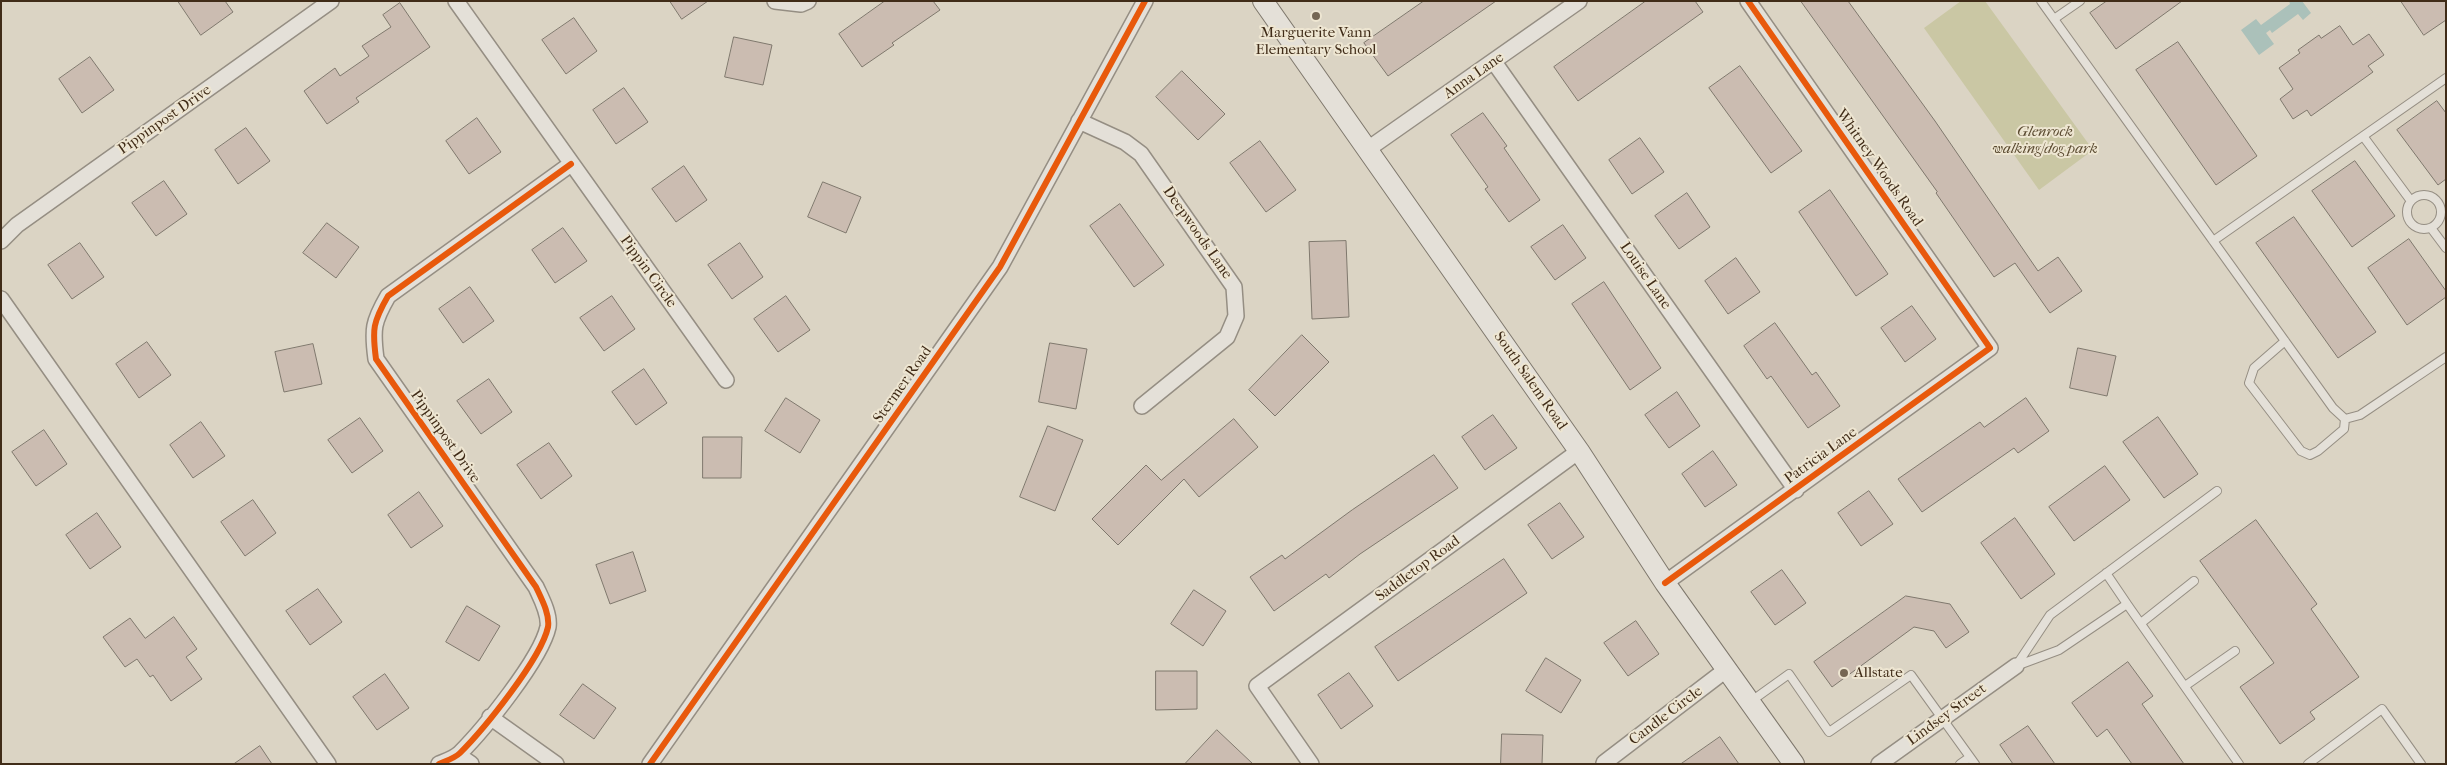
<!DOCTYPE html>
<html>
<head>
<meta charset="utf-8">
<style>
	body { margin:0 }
	#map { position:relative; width:2447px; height:765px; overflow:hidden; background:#dbd4c4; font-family:"IM FELL French Canon",serif }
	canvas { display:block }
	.frame { position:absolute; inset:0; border:2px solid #402c18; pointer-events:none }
</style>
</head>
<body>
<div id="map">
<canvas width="2447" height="765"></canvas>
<div class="frame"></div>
</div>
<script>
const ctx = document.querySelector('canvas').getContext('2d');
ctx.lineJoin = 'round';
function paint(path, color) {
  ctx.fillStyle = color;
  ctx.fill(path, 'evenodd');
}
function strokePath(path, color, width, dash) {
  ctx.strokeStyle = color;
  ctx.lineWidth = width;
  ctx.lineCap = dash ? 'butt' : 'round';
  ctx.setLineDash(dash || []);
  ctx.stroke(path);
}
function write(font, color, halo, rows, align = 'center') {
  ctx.font = font + ' "IM FELL French Canon",serif';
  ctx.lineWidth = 4;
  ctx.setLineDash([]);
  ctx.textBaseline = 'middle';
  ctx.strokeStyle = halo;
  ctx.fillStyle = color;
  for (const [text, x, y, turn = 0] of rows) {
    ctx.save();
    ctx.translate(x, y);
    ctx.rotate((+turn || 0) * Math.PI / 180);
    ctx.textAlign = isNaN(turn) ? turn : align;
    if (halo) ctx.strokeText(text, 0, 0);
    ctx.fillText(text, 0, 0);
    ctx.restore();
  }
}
paint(new Path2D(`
	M1961 1H1985L2093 150 2039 190 1924 28Z`), '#cac7a4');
paint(new Path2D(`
	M2289 1H2302L2311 13 2303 20 2298 14 2272 33 2270 30 2266 33 2274 44 2259 55 2241 30 2256 19 2261 25 2290 4Z`), '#abc1ba');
const building = new Path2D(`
	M178 1H225L233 12 201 35Z
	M670 1H708L682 19Z
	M885 1H933L940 10 892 43 894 45 862 67 839 34Z
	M1424 1H1496L1388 76 1364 43Z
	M1646 1H1695L1703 12 1578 101 1554 67Z
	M1801 1H1848L1935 121 2038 271 2058 257 2082 291 2050 313 2015 263 1994 277 1936 193 1937 192Z
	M2107 1H2182L2116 49 2090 13Z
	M2401 1H2446V20L2424 35Z
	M400 3 430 47 356 98 359 102 327 124 304 91 335 68 340 76 369 56 362 46 391 27 383 15Z
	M574 18 597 51 566 74 542 40Z
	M2340 26 2353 45 2369 34 2384 55 2368 66 2373 72 2311 116 2307 110 2293 119 2280 99 2293 89 2279 68 2300 53 2298 50 2319 35 2321 38Z
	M734 37 772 45 763 85 725 77Z
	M2178 42 2257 156 2216 185 2136 70Z
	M90 57 114 90 82 113 59 79Z
	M1740 66 1802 151 1771 173 1709 88Z
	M1182 71 1225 114 1198 140 1156 97Z
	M624 88 648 122 616 144 593 110Z
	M2437 101 2446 113V179L2438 185 2397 130Z
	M1483 113 1507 146 1504 148 1540 200 1509 222 1485 189 1488 187 1451 135Z
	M477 118 501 152 469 174 446 141Z
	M246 128 270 161 238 184 215 150Z
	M1640 138 1664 172 1632 194 1609 160Z
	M1260 141 1296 190 1266 212 1230 163Z
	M2355 161 2395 216 2352 247 2312 191Z
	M684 166 707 200 676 222 652 189Z
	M164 181 187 214 156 236 132 203Z
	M823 182 861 197 846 233 808 217Z
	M1830 190 1888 274 1856 296 1799 212Z
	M1687 193 1710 227 1679 249 1655 216Z
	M1120 204 1164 265 1134 287 1090 226Z
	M2294 217 2376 332 2338 358 2256 243Z
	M327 223 359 247 336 278 303 253Z
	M1563 225 1586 258 1555 280 1531 247Z
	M563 228 587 261 555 283 532 250Z
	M2409 239 2446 291V297L2407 325 2368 268Z
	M1346 241 1349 317 1312 319 1309 242Z
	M80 243 104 277 72 299 48 265Z
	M740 243 763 277 732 299 708 265Z
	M1736 258 1760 292 1728 314 1705 281Z
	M1604 282 1661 368 1630 390 1572 304Z
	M470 287 494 321 463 343 439 309Z
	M612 296 635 329 604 351 580 318Z
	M786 296 810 330 778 352 754 319Z
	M1912 306 1936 339 1905 362 1881 328Z
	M1775 323 1812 375 1816 372 1840 406 1808 428 1771 376 1767 379 1744 346Z
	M1302 335 1329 362 1275 416 1249 390Z
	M147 342 171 375 139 398 116 364Z
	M1050 343 1087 349 1076 409 1039 402Z
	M313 344 322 384 284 392 275 352Z
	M2078 348 2116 356 2107 396 2070 388Z
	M644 369 667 403 636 425 612 392Z
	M489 379 512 412 481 434 457 401Z
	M1677 392 1700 426 1669 448 1645 415Z
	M786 398 820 420 800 453 765 431Z
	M2026 398 2049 431 2018 453 2014 448 1922 512 1898 479 1980 422 1984 427Z
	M1493 415 1517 448 1485 470 1462 437Z
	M2158 417 2198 474 2164 498 2123 442Z
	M360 418 383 451 352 473 328 440Z
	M1234 419 1258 447 1199 497 1184 479 1118 545 1092 519 1146 465 1161 480Z
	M201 422 225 456 193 478 170 445Z
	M1048 426 1083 440 1055 511 1020 497Z
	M44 430 67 464 36 486 12 452Z
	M703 437H742L741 478H703Z
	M549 443 572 476 541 499 517 465Z
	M1713 451 1737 485 1705 507 1682 474Z
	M1434 455 1458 488 1360 554 1329 578 1326 574 1274 611 1250 577 1282 555 1285 559 1352 510Z
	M2105 466 2130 500 2074 541 2049 507Z
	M1869 491 1893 524 1861 546 1838 513Z
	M419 492 443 526 411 548 388 515Z
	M253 500 276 533 245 556 221 522Z
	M1560 503 1584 537 1552 559 1528 525Z
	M97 513 121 547 90 569 66 535Z
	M2015 518 2055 574 2021 599 1981 543Z
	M2256 520 2317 604 2311 609 2359 677 2310 712 2315 719 2280 744 2240 687 2274 663 2200 561Z
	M633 552 646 591 610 604 596 565Z
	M1504 559 1527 593 1398 681 1375 647Z
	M1782 570 1806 603 1775 625 1751 592Z
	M318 589 342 622 310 645 286 611Z
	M1194 590 1226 611 1203 646 1171 624Z
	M1906 596 1950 604 1969 632 1946 648 1934 631 1914 627 1832 687 1814 662Z
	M467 606 500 626 479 661 446 642Z
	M174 617 197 649 186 657 202 679 171 701 153 675 150 677 137 659 125 667 103 637 130 618 145 638Z
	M1636 621 1659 654 1628 676 1604 643Z
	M1546 658 1581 680 1561 713 1526 691Z
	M2128 662 2153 696 2142 704 2184 764H2132L2107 729 2097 737 2072 703Z
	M1156 671H1197V709L1156 710Z
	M1349 673 1373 706 1341 729 1318 695Z
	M385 674 409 708 377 730 353 697Z
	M583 684 616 708 594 739 560 715Z
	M2028 726 2055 764H2013L2000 745Z
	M1217 730 1253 764H1185Z
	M1502 734 1543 735 1542 764H1501Z
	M1720 737 1739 764H1681Z
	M260 746 272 764H234Z`);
paint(building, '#cbbcb1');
strokePath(building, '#7f786d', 1);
const service = new Path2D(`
	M2041 1 2333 408 2345 419 2360 415 2446 357
	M2054 19 2080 1
	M2363 136 2411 201
	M2407 212a17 17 0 1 1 34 0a17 17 0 1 1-34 0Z
	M2431 228 2446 248
	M2213 241 2446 78
	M2285 341 2254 368 2249 383 2301 451 2310 455 2318 451 2344 429 2345 419
	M2106 573 2127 604
	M2141 623 2194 581
	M2016 666 2059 650 2127 604 2239 764
	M2016 666 2050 615 2217 491
	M2185 686 2235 651
	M1750 702 1789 674 1829 732 1911 675 1975 764
	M1960 764 1970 757
	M2308 764 2382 709 2421 764`);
const minor = new Path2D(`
	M456 1 726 380
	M775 1 801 4 808 1
	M1494 62 1796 490
	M1079 121 1125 142 1141 154 1234 287 1236 316 1227 337 1142 406
	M1368 149 1579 1
	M1 241 17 225 331 1
	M1 299 328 764
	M1665 583 1990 348 1748 1
	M490 717 556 764
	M458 755 471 764
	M1604 763 1727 669
	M439 764C446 761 455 758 460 753 484 729 541 659 548 627 550 614 541 598 536 587L376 359C372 329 373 322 388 296L571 164
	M650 764 1000 267 1145 1
	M1311 764 1257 686 1579 451
	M1879 764 2016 666`);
const secondary = new Path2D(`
	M1263 1 1579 451 1665 583 1794 764`);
strokePath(service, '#958e83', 10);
strokePath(minor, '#958e83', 18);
strokePath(secondary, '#7f786d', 22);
strokePath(service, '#e4e0d8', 8);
strokePath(minor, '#e4e0d8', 15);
strokePath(secondary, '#e4e0d8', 20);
strokePath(new Path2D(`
	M1665 583 1990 348 1748 1
	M439 764C446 761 455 758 460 753 484 729 541 659 548 627 550 614 541 598 536 587L376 359C372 329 373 322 388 296L571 164
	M650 764 1000 267 1145 1`), '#e8590c', 6);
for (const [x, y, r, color] of [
	[1316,16,5,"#766754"],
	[1844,673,5,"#766754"]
]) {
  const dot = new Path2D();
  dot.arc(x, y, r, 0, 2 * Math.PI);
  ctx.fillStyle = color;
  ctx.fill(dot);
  strokePath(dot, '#eee6d2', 2);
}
write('15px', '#402c18', '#eee6d2', [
	["Marguerite Vann",1316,33],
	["Elementary School",1316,50],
	["Allstate",1854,673,"left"]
]);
write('15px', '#402c18', '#eee6d2', [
	["Anna Lane",1474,76,-35],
	["Pippinpost Drive",165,120,-35],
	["Whitney Woods Road",1879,168,55],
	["Deepwoods Lane",1197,233,55],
	["Pippin Circle",648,272,54],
	["Louise Lane",1645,276,55],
	["South Salem Road",1530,381,55],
	["Stermer Road",903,385,-55],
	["Pippinpost Drive",445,437,55],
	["Patricia Lane",1821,456,-36],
	["Saddletop Road",1418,569,-36],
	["Lindsey Street",1947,715,-36],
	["Candle Circle",1666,716,-37]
]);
write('italic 15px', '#59492f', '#eee6d2', [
	["Glenrock",2045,132],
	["walking/dog park",2045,149]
]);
</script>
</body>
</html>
